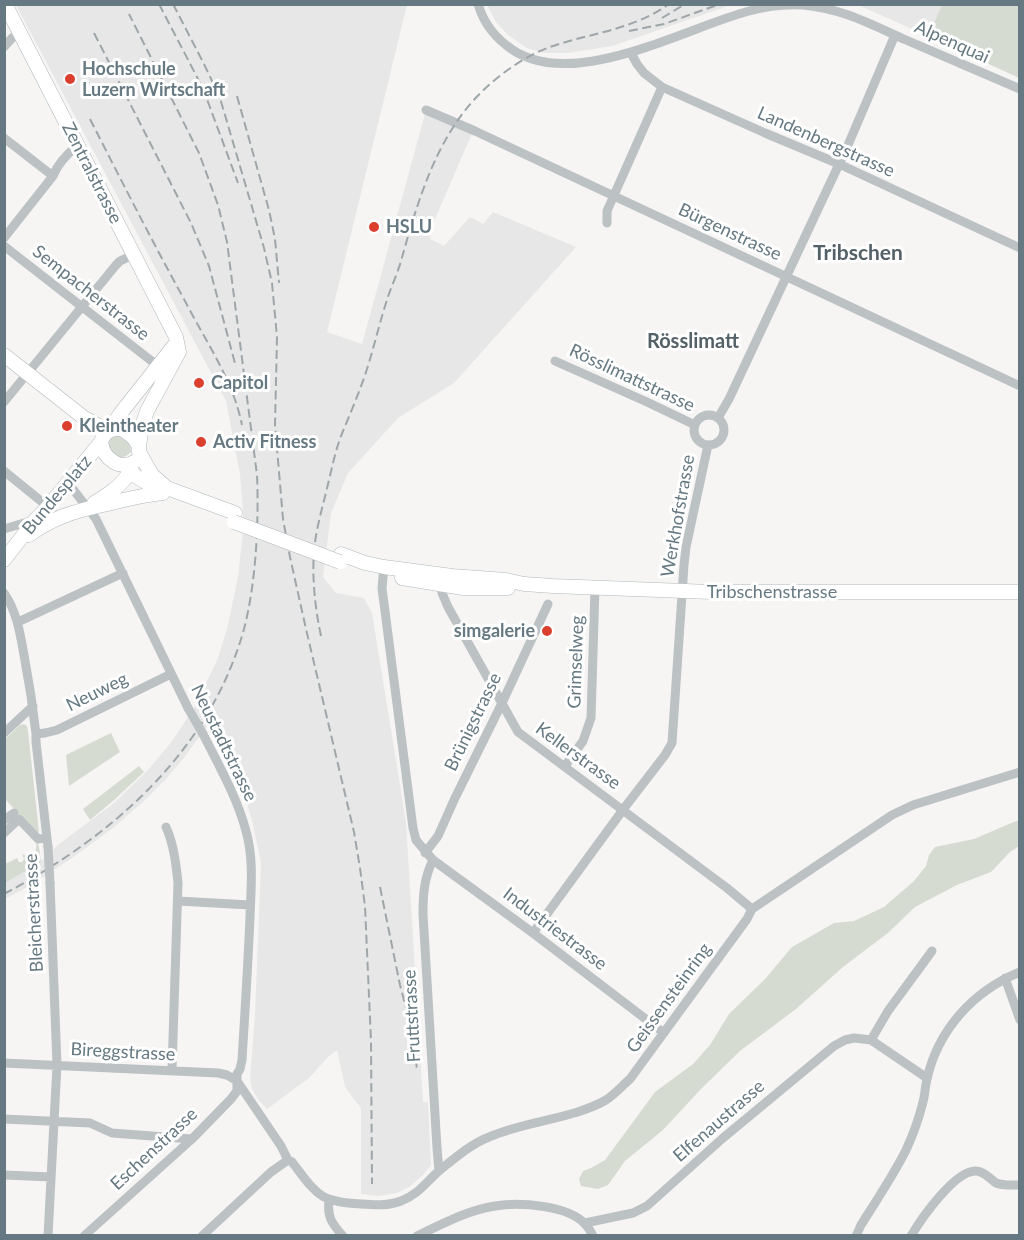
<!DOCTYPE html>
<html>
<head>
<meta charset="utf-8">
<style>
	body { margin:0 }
	#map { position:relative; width:1024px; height:1240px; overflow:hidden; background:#f6f5f3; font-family:Lato,sans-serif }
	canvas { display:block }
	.frame { position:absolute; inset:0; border:6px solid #667982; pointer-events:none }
</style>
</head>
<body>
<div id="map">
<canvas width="1024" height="1240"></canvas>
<div class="frame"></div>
</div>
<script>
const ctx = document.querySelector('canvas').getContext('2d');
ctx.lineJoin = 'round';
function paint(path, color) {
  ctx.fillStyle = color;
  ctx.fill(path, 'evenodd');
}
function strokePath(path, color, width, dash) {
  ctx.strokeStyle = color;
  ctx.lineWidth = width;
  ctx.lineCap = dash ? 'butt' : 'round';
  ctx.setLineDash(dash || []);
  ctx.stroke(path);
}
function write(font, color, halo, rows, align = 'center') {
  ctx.font = font + ' Lato,sans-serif';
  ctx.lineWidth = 6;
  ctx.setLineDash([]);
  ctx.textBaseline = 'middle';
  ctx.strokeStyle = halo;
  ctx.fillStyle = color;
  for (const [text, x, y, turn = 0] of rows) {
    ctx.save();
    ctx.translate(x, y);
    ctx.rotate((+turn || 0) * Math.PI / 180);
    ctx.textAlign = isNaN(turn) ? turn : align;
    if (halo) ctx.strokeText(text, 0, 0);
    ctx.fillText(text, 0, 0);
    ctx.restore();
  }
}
paint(new Path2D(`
	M16 5H407L327 332 362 344 425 114 473 131 429 233 430 239 444 246 470 217 483 224 493 212 576 247 454 383 398 418 348 473 331 513 323 577 336 593 364 598 372 613 406 822 423 1102H428L431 1165 422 1176 409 1187 397 1193 378 1196 361 1194V1108L345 1087 337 1050 328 1057 309 1078 267 1109 258 1099 252 1089 250 1078 255 1016 261 863 252 820 237 772 215 729 208 725 183 759 165 780 145 800 113 828 72 858 31 885 5 899V883L39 863 59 844 114 803 148 770 173 740 197 703 218 658 227 629 238 577 244 523 240 474 226 401Z
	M487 5V4L731 5 612 46 568 53H544L527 48 508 35 496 22Z
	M858 5H942L928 36Z`), '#e6e7e6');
paint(new Path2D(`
	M942 5H1019V78L928 36Z
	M113 436C124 434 132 442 131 452 119 463 113 456 108 444L111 438Z
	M24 724 27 726 28 731 39 832 38 833H36L5 799 4 740 20 725Z
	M111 733 120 752 69 786 66 755Z
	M139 766 144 772 113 801 90 820 83 809Z
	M1016 821H1019V846L1010 852 991 872 957 885 915 907 888 933 843 967 796 1009 740 1051 701 1089 663 1130 625 1161 608 1185 598 1189 581 1186 579 1179 583 1171 591 1168 605 1160 655 1092 693 1064 710 1045 729 1014 765 979 792 947 834 923 854 921 884 907 914 881 926 866 929 855 935 847 974 839Z
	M36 841H37L39 847 41 862 5 883V864L17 858 19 862H22L24 859 22 854 30 857C36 853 37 848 36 841Z`), '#d6dbd2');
const secondary = new Path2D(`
	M5 4 176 337 179 352 147 411 142 426 139 446V452L152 475 167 488 235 513
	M4 355 83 417 108 431
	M110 430 120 414 177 342
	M101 442C103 458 120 472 136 461
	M128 465 134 475 163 493
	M94 503C103 498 123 485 128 474 129 471 128 468 128 465
	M29 535C52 518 75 511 103 505 124 500 141 495 163 493
	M341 554 365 563 384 567 452 576 506 580 524 584 553 586 711 592H1020
	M4 560 36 519 48 507 101 442C105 428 119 425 129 434 134 437 136 442 139 446
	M402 578 463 588H508`);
strokePath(secondary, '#b1b8bb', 15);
strokePath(new Path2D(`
	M478 4C483 21 492 34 506 45 567 96 684 28 749 11 767 6 785 4 803 5 844 9 870 24 906 40 944 56 982 73 1020 89
	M4 47 12 38 21 33
	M631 53 637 64 644 73 662 87 765 133 839 164 1020 248
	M426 110 475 131 1020 386
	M4 138 53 176
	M607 223V211L662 87
	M4 238 53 176C58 163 67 154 77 146
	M4 246 158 366
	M555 361 647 402 695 425
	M4 402 116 265 120 261 135 254
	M694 430a15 15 0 1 1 30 0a15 15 0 1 1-30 0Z
	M718 418 729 399 848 145 895 35
	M4 471 52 510
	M70 480 72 488 96 519 188 708
	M4 529 34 520
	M384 567 382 588 413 828 416 840 433 860 533 933 664 1033
	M441 584 442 593 448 607 518 732 727 888 752 909
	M4 593C17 612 20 633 24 655 29 681 33 707 36 734V742L48 847
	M18 622 123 573
	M4 733 33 706
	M36 734 45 733 57 730 171 674
	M565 766 583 741 591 718 595 588
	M4 820 14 813
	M166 827C174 845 176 864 178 883L172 1070
	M4 833 19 819 38 839 47 838
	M425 853 438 836 455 798 502 703 548 604
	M433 860C424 878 423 895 423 914L437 1148 439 1171
	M178 901 250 905
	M533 933 625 807 665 755 672 743 684 565 686 547 708 445
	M1005 978 1020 1020
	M871 1040 888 1011 932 951
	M4 1063 218 1073 227 1075 237 1081 281 1146 288 1160 292 1162C317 1194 318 1202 361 1204 374 1205 389 1206 401 1201 418 1195 427 1181 440 1170 455 1158 471 1144 489 1137 525 1121 573 1119 606 1100 615 1094 622 1086 630 1079L747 919 752 909 892 815 913 805 1020 772
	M4 1119 90 1123 112 1133 192 1139
	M4 1175 51 1177
	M329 1201C327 1217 332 1224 343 1236
	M585 1223 633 1213 647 1206 723 1138 834 1046 845 1040 854 1038 871 1040 927 1078
	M48 1236 57 1065 50 883
	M84 1236 192 1139 231 1099 237 1091V1074L240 1069 242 1060C245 1012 248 965 250 917 251 888 254 859 246 831 237 797 219 766 203 734
	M202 1236 271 1172 288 1160
	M417 1236C442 1224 468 1210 495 1206 519 1202 568 1205 585 1224 588 1227 591 1232 593 1236
	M856 1236 861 1225C876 1201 893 1176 906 1150 913 1135 919 1118 923 1102 925 1095 925 1087 927 1079 938 1030 973 991 1020 972
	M911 1236C921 1219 955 1170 976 1171 984 1171 990 1179 996 1183 1003 1186 1012 1185 1020 1185`), '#bcc2c4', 9);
strokePath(secondary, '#fff', 14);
strokePath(new Path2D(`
	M159 4 197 77 208 102 238 183
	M173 4 204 64 220 98 264 248 272 283 277 337 275 425 283 519 290 557 306 629 354 832 360 868 365 906 371 1041 372 1184
	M662 18 685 4
	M629 31 664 24 720 4
	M94 33 191 223 209 266 236 367
	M237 96 269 210 275 239 279 283
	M90 119C121 180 152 241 185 301 206 342 233 380 242 425
	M321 636C315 608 312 579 314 551 316 528 323 506 328 484 332 468 335 452 341 436 350 414 360 391 367 369 374 347 379 325 386 303 390 289 397 275 401 261 419 197 438 130 489 85 507 69 528 55 550 47 590 33 633 30 669 4
	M380 887 400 985 414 1038 417 1071
	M4 894C113 836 210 751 244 629 256 583 259 523 257 475L227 242 218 205 199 153 129 14`), '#9ea6aa', 2, [9, 4.5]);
const secondaryBridge = new Path2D(`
	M234 522 340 562`);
strokePath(secondaryBridge, '#b1b8bb', 15, []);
strokePath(new Path2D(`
	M188 708 203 734
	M48 847 50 883`), '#bcc2c4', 9);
strokePath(secondaryBridge, '#fff', 14);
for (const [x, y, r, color] of [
	[70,79,6,"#db3f2e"],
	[374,227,6,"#db3f2e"],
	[199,383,6,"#db3f2e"],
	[67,426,6,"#db3f2e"],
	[201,442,6,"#db3f2e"],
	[547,631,6,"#db3f2e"]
]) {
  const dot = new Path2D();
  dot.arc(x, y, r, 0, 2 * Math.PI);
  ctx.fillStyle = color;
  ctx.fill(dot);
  strokePath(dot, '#fff', 2);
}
write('18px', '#667982', '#fff', [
	["Alpenquai",952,42,24],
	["Landenbergstrasse",826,142,24],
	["Zentralstrasse",92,173,63],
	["Bürgenstrasse",730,232,25],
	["Sempacherstrasse",91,293,38],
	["Rösslimattstrasse",632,378,25],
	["Bundesplatz",57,495,-50],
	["Werkhofstrasse",678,516,-80],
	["Tribschenstrasse",772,592],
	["Grimselweg",576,662,-88],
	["Neuweg",97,692,-26],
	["Brünigstrasse",473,722,-64],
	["Neustadtstrasse",224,743,64],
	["Kellerstrasse",578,756,36],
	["Bleicherstrasse",34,913,-93],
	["Industriestrasse",555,929,37],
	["Geissensteinring",669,998,-54],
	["Fruttstrasse",412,1016,-93],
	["Bireggstrasse",123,1052,3],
	["Elfenaustrasse",719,1121,-41],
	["Eschenstrasse",154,1149,-43]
]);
write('bold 18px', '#667982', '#fff', [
	["Hochschule",82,69],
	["Luzern Wirtschaft",82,90],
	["HSLU",386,227],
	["Capitol",211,383],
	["Kleintheater",79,426],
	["Activ Fitness",213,442],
	["simgalerie",535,631,"right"]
], 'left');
write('bold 20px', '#546168', '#fff', [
	["Rösslimatt",693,342]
]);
write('bold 21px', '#546168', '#fff', [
	["Tribschen",858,253]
]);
</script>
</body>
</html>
